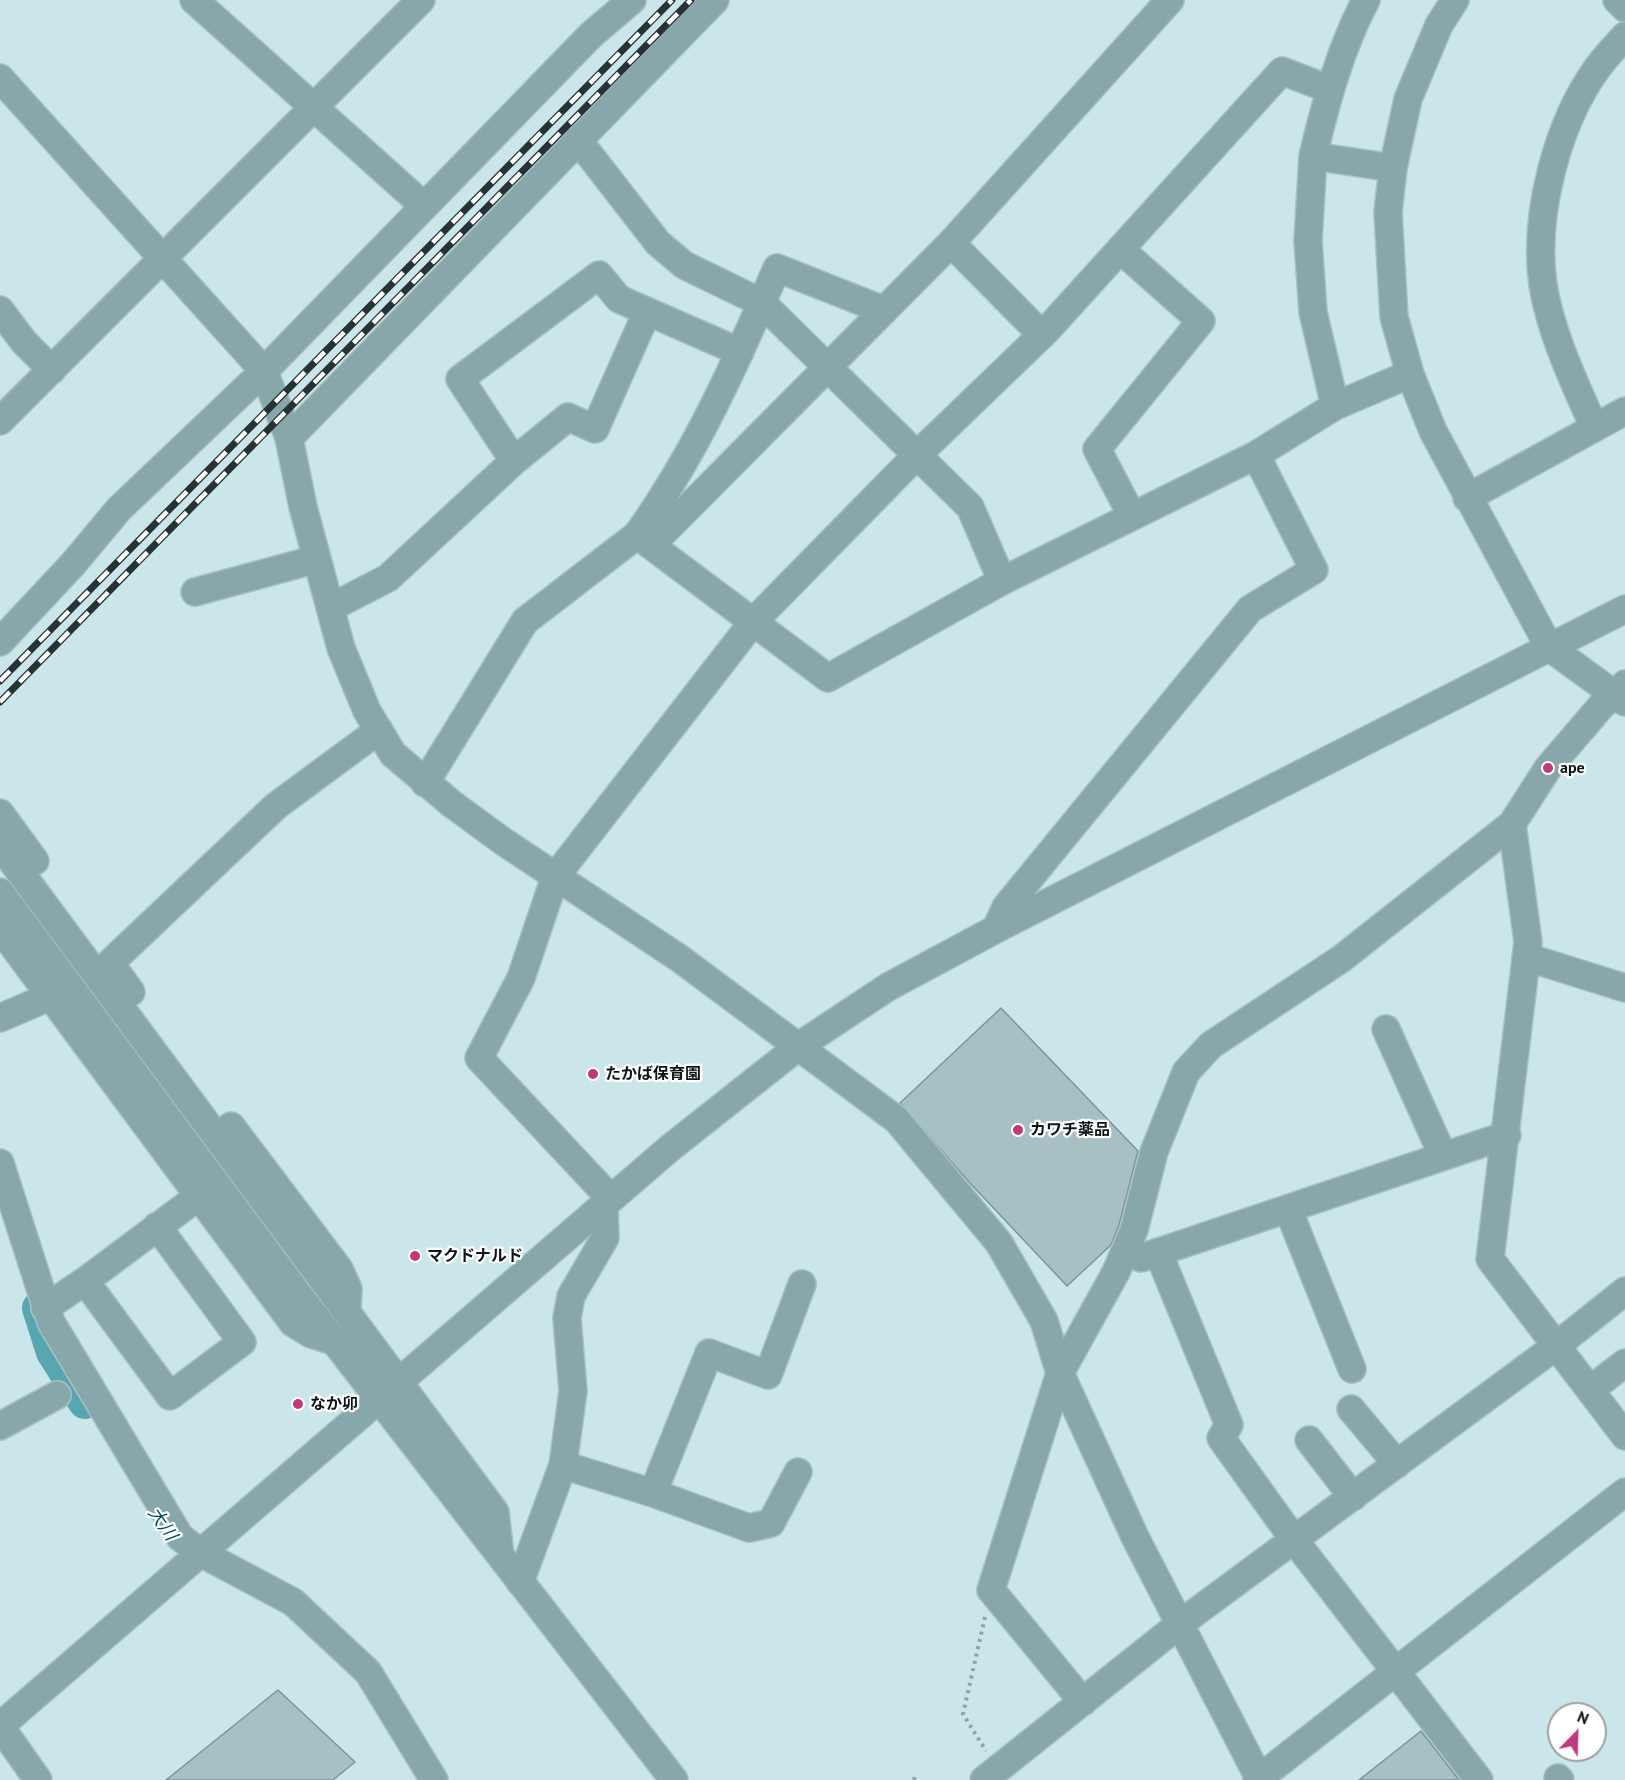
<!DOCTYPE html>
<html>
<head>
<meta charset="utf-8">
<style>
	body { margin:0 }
	#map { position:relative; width:1625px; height:1780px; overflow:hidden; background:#cbe6ea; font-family:"PT Sans",sans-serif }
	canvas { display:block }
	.north { position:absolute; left:1547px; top:1702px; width:60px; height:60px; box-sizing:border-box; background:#fff; border:2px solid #9da1a2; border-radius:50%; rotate:23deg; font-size:16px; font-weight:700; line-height:24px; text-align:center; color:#0b1516 }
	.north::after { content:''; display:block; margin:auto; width:21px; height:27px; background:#c03979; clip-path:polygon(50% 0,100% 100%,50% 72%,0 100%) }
</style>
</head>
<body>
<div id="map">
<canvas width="1625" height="1780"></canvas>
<div class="north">N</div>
</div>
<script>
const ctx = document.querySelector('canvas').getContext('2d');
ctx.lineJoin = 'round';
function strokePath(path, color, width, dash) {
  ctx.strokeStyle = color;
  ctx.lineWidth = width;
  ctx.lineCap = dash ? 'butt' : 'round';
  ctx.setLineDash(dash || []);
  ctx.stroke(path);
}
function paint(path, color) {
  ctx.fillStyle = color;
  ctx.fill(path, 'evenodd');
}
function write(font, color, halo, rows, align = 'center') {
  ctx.font = font + ' "PT Sans","Noto Sans JP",sans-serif';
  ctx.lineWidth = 4.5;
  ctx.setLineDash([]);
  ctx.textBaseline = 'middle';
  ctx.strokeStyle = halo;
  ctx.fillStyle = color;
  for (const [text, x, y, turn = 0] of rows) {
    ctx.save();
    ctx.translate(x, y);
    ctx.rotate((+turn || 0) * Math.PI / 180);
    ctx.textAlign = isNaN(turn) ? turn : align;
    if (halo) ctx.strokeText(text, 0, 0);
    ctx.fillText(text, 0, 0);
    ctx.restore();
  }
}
strokePath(new Path2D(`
	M39 1308 53 1352 85 1402`), '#57a6b0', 34);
const building = new Path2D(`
	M1001 1008 1138 1151 1119 1225 1111 1245 1067 1286 969 1182 900 1103Z
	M278 1690 355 1762 333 1780H166Z
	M1421 1731 1459 1780H1359Z`);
paint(building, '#a6c0c4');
strokePath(building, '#7b9598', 1.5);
const minor = new Path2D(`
	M194 0 424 206
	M1366 0C1340 49 1326 102 1313 156L1393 168
	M1455 0 1439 25 1408 99 1393 168 1388 212 1394 317 1410 374 1433 431 1549 647 1625 702
	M1617 0 1625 8
	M0 78 264 371 289 438 303 507 341 648 367 711 393 754 452 804 504 842 679 958 897 1120 999 1243 1044 1321 1060 1373 1135 1537 1260 1780
	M578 140 658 243 684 265 762 303 970 507 1002 581 1256 455 1314 570 1250 609 1006 907 996 929
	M951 243 1042 335
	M1121 250 1201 321 1097 449 1132 516
	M0 310 24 342 52 370
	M647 312 595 429 568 417 514 461 460 379 599 275 619 299 740 352
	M1335 406 1410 374
	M0 421 421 0
	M1594 427C1574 382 1551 334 1543 285 1533 216 1557 123 1598 67 1606 56 1616 46 1625 36
	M289 438 715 0
	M1256 455 1335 406 1313 312 1308 241 1313 156
	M1467 498 1625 411
	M637 535C697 451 736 362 777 268L883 310
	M651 545 951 243 1170 0
	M195 592 317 559
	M330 608 388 578 514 461
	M0 642 73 564 119 509 264 371 591 35 632 0
	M425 783 525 621 637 535 828 678 1002 581
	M0 813 35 861
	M1512 824 1528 942 1490 1259 1625 1436
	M0 845 495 1512 500 1555
	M0 892 301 1298 674 1780
	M0 928 293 1323 311 1334 330 1340
	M1526 957 1625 988
	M131 992 110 963 276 806 379 730
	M0 1018 51 996
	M1386 1029 1443 1156
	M231 1126 339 1269 348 1289 347 1307
	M0 1163 51 1322 180 1537 201 1553 293 1602 368 1672 434 1780
	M611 1199 479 1058 521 978 555 877 753 622 916 456 1047 330 1282 71 1329 89
	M1288 1209 1352 1369
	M1158 1252 1229 1425 1221 1438 1295 1541 1479 1780
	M1141 1258 1507 1135
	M85 1281 170 1396 242 1342 157 1226
	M45 1308 85 1281 199 1196
	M1590 1390 1625 1363
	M1351 1409 1397 1464
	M0 1426 57 1395
	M1309 1440 1353 1497
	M563 1465 653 1493 709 1353 768 1375 802 1284
	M653 1493 749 1528 771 1523 798 1472
	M520 1582 563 1465 573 1391 567 1318 571 1296 605 1238 604 1205
	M1083 1702 991 1590 1060 1373 1116 1272 1134 1230 1154 1152 1186 1072 1211 1045 1341 959 1512 824 1548 768 1603 704 1615 696 1625 684
	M0 1726 670 1148 799 1046 888 987 996 929 1625 609
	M0 1726 38 1780
	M1558 1778 1560 1780
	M984 1780 1181 1623 1556 1346 1625 1291
	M1257 1780 1625 1492`);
strokePath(minor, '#a8c0c4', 30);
strokePath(new Path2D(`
	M985 1617 963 1714 986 1751
	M914 1780 915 1776`), '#8da3a6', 4, [3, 4.5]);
strokePath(minor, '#87a7ab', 27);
const rail = new Path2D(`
	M0 681 672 0
	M0 702 691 0`);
strokePath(rail, '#263334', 7);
strokePath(rail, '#fff', 4.5, [14]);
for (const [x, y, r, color] of [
	[1548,768,6,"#c03979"],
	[593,1074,6,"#c03979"],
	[1018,1130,6,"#c03979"],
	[415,1256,6,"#c03979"],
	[298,1404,6,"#c03979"]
]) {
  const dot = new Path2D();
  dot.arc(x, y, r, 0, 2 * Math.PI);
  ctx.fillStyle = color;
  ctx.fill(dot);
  strokePath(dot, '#fff', 2);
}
write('bold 16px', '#0b1516', '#fff', [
	["ape",1560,768],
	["たかば保育園",605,1074],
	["カワチ薬品",1030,1130],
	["マクドナルド",427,1256],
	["なか卯",310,1404]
], 'left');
write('italic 18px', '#024e55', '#fff', [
	["大川",162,1524,55]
]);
</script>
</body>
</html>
